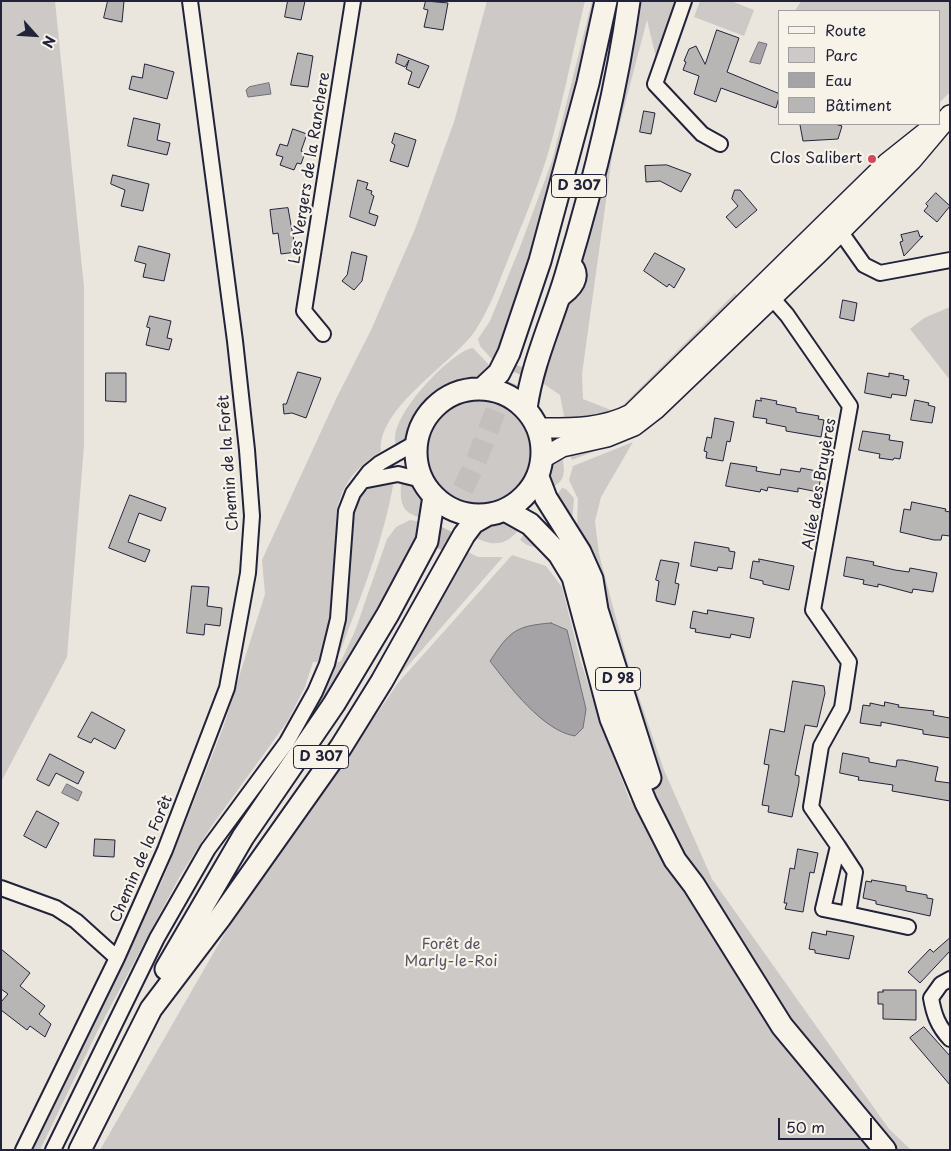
<!DOCTYPE html>
<html>
<head>
<meta charset="utf-8">
<style>
	body { margin:0 }
	#map { position:relative; width:951px; height:1151px; overflow:hidden; background:#eae6de; font-family:"Playpen Sans",sans-serif }
	canvas { display:block }
	.frame { position:absolute; inset:0; border:2px solid #22223b; pointer-events:none }
	.legend { position:absolute; left:778px; top:10px; width:162px; height:115px; box-sizing:border-box; background:#f7f3e8; border:1px solid #a29fa3; margin:0; padding:6px 9px; list-style:none; font-size:15px; color:#22223b }
	.legend li { display:flex; align-items:center; gap:10px; height:25px }
	.legend b { width:25px; border:1px solid #a29fa3 }
	.north { position:absolute; left:10px; top:10px; width:50px; height:50px; -webkit-text-stroke:4px #f7f3e8; paint-order:stroke; rotate:116deg; font-size:14px; font-weight:700; line-height:20px; text-align:center; color:#22223b }
	.north::after { content:''; display:block; margin:auto; width:18px; height:22px; background:#22223b; clip-path:polygon(50% 0,100% 100%,50% 72%,0 100%) }
	.scale { position:absolute; left:778px; top:1118px; width:94px; height:22px; box-sizing:border-box; border:2px solid #22223b; border-top:0; padding-left:6px; font-size:15px; line-height:18px; white-space:nowrap; color:#22223b; -webkit-text-stroke:4px #f7f3e8; paint-order:stroke }
</style>
</head>
<body>
<div id="map">
<canvas width="951" height="1151"></canvas>
<div class="frame"></div>
<ul class="legend">
<li><b style="height:6px;background:#f7f3e8"></b>Route</li>
<li><b style="height:14px;background:#cdc9c6"></b>Parc</li>
<li><b style="height:14px;background:#a6a3a6"></b>Eau</li>
<li><b style="height:14px;background:#b8b6b5"></b>Bâtiment</li>
</ul>
<div class="north">N</div>
<div class="scale">50 m</div>
</div>
<script>
const ctx = document.querySelector('canvas').getContext('2d');
ctx.lineJoin = 'round';
function paint(path, color) {
  ctx.fillStyle = color;
  ctx.fill(path, 'evenodd');
}
function strokePath(path, color, width, dash) {
  ctx.strokeStyle = color;
  ctx.lineWidth = width;
  ctx.lineCap = dash ? 'butt' : 'round';
  ctx.setLineDash(dash || []);
  ctx.stroke(path);
}
function write(font, color, halo, rows, align = 'center') {
  ctx.font = font + ' "Playpen Sans",sans-serif';
  ctx.lineWidth = 4.5;
  ctx.setLineDash([]);
  ctx.textBaseline = 'middle';
  ctx.strokeStyle = halo;
  ctx.fillStyle = color;
  for (const [text, x, y, turn = 0] of rows) {
    ctx.save();
    ctx.translate(x, y);
    ctx.rotate((+turn || 0) * Math.PI / 180);
    ctx.textAlign = isNaN(turn) ? turn : align;
    if (halo) ctx.strokeText(text, 0, 0);
    ctx.fillText(text, 0, 0);
    ctx.restore();
  }
}
paint(new Path2D(`
	M1 1H55L84 287V446L67 657 1 782Z
	M487 1H585C572 54 562 108 546 160 536 191 523 222 511 252 500 279 491 307 475 331 453 363 377 408 381 451 357 467 345 480 337 508L331 619 321 662H313L305 687 287 722 211 827 180 876 97 1032 40 1150H32L163 879 223 728 265 594 262 560 336 399 371 330 415 229 454 122Z
	M592 1H599L553 184 499 367 480 346 478 339 490 321 520 247 552 161Z
	M635 1H675L656 58 647 20 613 150 582 374 583 399 616 412 735 293 740 298 641 398 616 415 568 421 564 416 560 395 541 382Z
	M700 1H731L754 10 744 36 694 17Z
	M801 1H950V92L940 102V11H795Z
	M950 307V380L910 329 924 318Z
	M767 314 770 315 646 431 572 460 568 451Z
	M473 348 493 369C477 381 454 377 436 390 416 404 416 434 397 446 383 422 452 350 473 348Z
	M425 452a53 53 0 1 1 106 0a53 53 0 1 1-106 0Z
	M633 442 601 497 595 521 599 554 630 671 664 770 712 879 889 1129 911 1150H100L225 933 398 683 512 555 546 566 562 587 580 659 601 724 630 801 634 798 599 570 577 524 578 499 569 480 573 466Z
	M561 454C565 467 567 480 553 487 545 474 549 464 561 454Z
	M394 480C384 540 361 596 340 652L335 658 351 516C363 488 365 487 394 480Z
	M401 482C423 485 424 500 422 518 401 513 400 503 401 482Z
	M562 488 566 489 574 498 572 523 555 497Z
	M410 520 427 523 352 658 313 713 333 664 341 661 355 631 387 539 396 527Z
	M504 521 521 527C505 549 489 546 469 534L491 522Z
	M526 531 542 550 527 545 520 540Z
	M462 549 478 557H503L392 684Z`), '#cdc9c6');
const water = new Path2D(`
	M759 42 767 44 760 64 750 62Z
	M269 83 271 94 248 97 246 90 249 87Z
	M551 623 567 630 586 709 583 728 575 736C543 731 509 686 490 661 510 631 515 626 551 623Z
	M67 784 82 792 78 801 62 793Z`);
paint(water, '#a6a3a6');
strokePath(water, '#716f7b', 1);
const building = new Path2D(`
	M108 1H124L122 22 104 18Z
	M288 1H305L301 20 285 17Z
	M426 1 448 3 443 30 424 27 428 10 424 9Z
	M717 30 739 38 727 72 780 94 776 108 721 88 716 102 694 94 699 76 683 70 686 62 684 61 689 49 696 46 705 64Z
	M298 53 313 56 308 87 291 85Z
	M398 54 429 66 419 88 408 84 412 72 406 69 409 60 405 67 396 63Z
	M145 64 174 72 167 99 129 89 132 76 142 78Z
	M644 111 655 113 651 134 640 132Z
	M134 118 160 124 157 140 170 143 167 155 128 146Z
	M808 124H835L842 126 838 139 803 141 800 125Z
	M293 129 307 134 301 151 305 153 301 164 297 163 294 170 280 165 283 157 276 155 280 144 287 146Z
	M395 133 416 140 408 167 390 161 395 145 392 143Z
	M667 165 691 174 681 192 660 181 646 182 645 166Z
	M113 175 149 184 143 211 121 206 125 190 111 184Z
	M358 180 368 183 366 189 372 191 371 194 374 196 369 213 378 216 375 226 350 217Z
	M735 190H740L757 210 736 228 726 217 738 206 732 199Z
	M936 193 950 206 937 222 924 211 928 206 926 204Z
	M288 208 296 252 281 254 278 233 273 234 270 210Z
	M918 231 920 237 923 236 904 256 900 242 903 241 901 235Z
	M139 246 170 254 164 281 143 277 146 264 135 261Z
	M352 252 367 256 362 281 354 290 342 281 347 275Z
	M655 253 685 269 674 288 669 284 667 287 644 271Z
	M843 300 857 303 854 321 840 318Z
	M150 316 171 321 167 338 172 339 169 350 146 345 150 328 147 327Z
	M298 372 321 378 306 418 292 413 284 414 283 404H286Z
	M106 373H126V402L106 401Z
	M868 373 889 377V373L904 376 903 379 909 380 906 396 892 394 891 398 865 393Z
	M761 398 777 401 776 404 796 408V412L819 416 818 419 824 420 821 437 786 431V427L766 423 767 419 753 417 756 400 761 401Z
	M915 400 929 403 928 405 935 407 932 423 911 420Z
	M715 418 734 422 730 442 727 441 723 461 706 458 707 452 704 451 707 437 711 438Z
	M863 431 890 435 889 440 903 442 900 459 894 458 893 460 879 458 880 454 859 450Z
	M731 463 757 467 756 471 780 475 781 469 800 472 801 468 822 472 818 492 798 488V492L768 487 767 491 761 489 760 492 726 486Z
	M130 495 166 508 161 521 139 513 128 542 150 550 145 562 109 548Z
	M912 502 946 509 945 511 950 512V536L942 535 941 540H934L900 532 904 509 910 510Z
	M695 542 729 548V551L735 552 732 569 718 567 717 571 691 566Z
	M847 557 874 562 873 565 895 570 909 572 910 568 937 573 933 592 913 589 912 593 878 584V587L863 584 864 580 844 576Z
	M759 559 794 566 789 590 763 584V581L750 578 753 561 759 562Z
	M661 560 679 563 675 583 679 584 675 605 656 601 659 581 656 580Z
	M192 586 209 587 207 606 222 608 220 626 205 624 204 635 187 633Z
	M708 610 754 618 750 638 731 634 730 638 695 632 696 629 690 628 693 611 707 614Z
	M793 681 824 686 825 693 817 727 805 725 795 775 799 776V782L792 817 768 812 769 806 762 805 769 765 764 764 770 729 784 732Z
	M885 702 899 705 898 707 934 711 933 715 950 718V738L923 734V730L881 722V726L860 723 863 705 870 706V703L884 706Z
	M92 712 125 730 115 749 94 738 91 743 78 737Z
	M843 753 869 758V762L896 767 897 760H903L938 767 935 781 950 783V801L892 791 893 785 858 780 859 777 840 773Z
	M50 754 84 772 78 784 56 773 49 786 37 780Z
	M37 811 59 823 46 848 24 836Z
	M95 839 115 840 114 857 94 856Z
	M798 849 818 853 814 873 810 872 803 912 785 909 787 903H784L790 868 794 869Z
	M872 880 906 886V891L927 895V898L933 899 930 916 876 904V901L863 898 866 881 871 882Z
	M827 931 854 936 849 959 815 953V950L809 949 812 932 826 935Z
	M950 938V951L920 983 908 972 930 949 933 952Z
	M1 949 30 973 20 986 45 1006 39 1014 51 1024 45 1037 30 1026 27 1030 1 1010V1002L8 994 1 989Z
	M883 990H916V1020L883 1019V1004H878V992H883Z
	M924 1027 950 1056V1085L910 1038Z`);
paint(building, '#b8b6b5');
strokePath(building, '#22223b', 1);
strokePath(new Path2D(`
	M435 547 475 464 514 364`), '#c2bfbd', 21, [21, 11]);
const street = new Path2D(`
	M684 1 655 84 702 134 720 144
	M840 231 864 265 880 273 950 260
	M772 298 787 315 850 406 813 610 849 662 842 708 821 746 811 807 838 846 823 909 848 914 855 872 838 846
	M557 302C573 292 589 277 570 259
	M323 334 304 311 353 1
	M362 481 398 474 422 480
	M1 888 56 908 76 921 117 958
	M848 914 908 927
	M950 979 941 984 931 998C934 1015 938 1026 950 1039
	M23 1150 117 958 165 850 227 688 248 573 252 516 247 450 235 341 190 1
	M53 1150 157 938 208 849 287 742 315 692 327 664 338 619 346 511 353 493 369 472 380 463 417 442`);
const secondary = new Path2D(`
	M538 428C570 428 602 429 631 414L887 163 931 128
	M543 458 562 447 607 437 634 426 656 409 820 252 912 160 950 115`);
const primary = new Path2D(`
	M483 388 499 373 509 353 540 261 588 83 606 1
	M416 452a63 63 0 1 1 126 0a63 63 0 1 1-126 0Z
	M526 409C532 363 553 319 566 275 593 185 616 95 629 1
	M538 477 546 498 580 552 592 579 597 610 650 778
	M505 510 530 524 559 554 573 577 611 719 646 803 675 860 694 885 782 1026 885 1150
	M166 969 243 837 334 704 388 614 427 541 434 496
	M80 1150 151 1009 220 918 341 747 382 681 464 535 473 523 487 515`);
strokePath(street, '#22223b', 18);
strokePath(secondary, '#22223b', 22);
strokePath(primary, '#22223b', 25);
strokePath(street, '#f7f3e8', 14);
strokePath(secondary, '#f7f3e8', 19);
strokePath(primary, '#f7f3e8', 21);
for (const [x, y, r, color] of [
	[872,159,5,"#d1495b"]
]) {
  const dot = new Path2D();
  dot.arc(x, y, r, 0, 2 * Math.PI);
  ctx.fillStyle = color;
  ctx.fill(dot);
  strokePath(dot, '#f7f3e8', 2);
}
for (const [x, y, w] of [
	[579,186,55],
	[618,679,45],
	[321,757,55]
]) {
  const box = new Path2D();
  box.roundRect(x - w / 2, y - 11.5, w, 23, 4);
  ctx.fillStyle = '#f7f3e8';
  ctx.fill(box);
  strokePath(box, '#22223b', 1);
}
write('bold 14px', '#22223b', null, [
	["D 307",579,186],
	["D 98",618,679],
	["D 307",321,757]
]);
write('15px', '#22223b', '#f7f3e8', [
	["Clos Salibert",862,159]
], 'right');
write('15px', '#22223b', '#f7f3e8', [
	["Les Vergers de la Ranchere",310,168,-81],
	["Chemin de la Forêt",229,463,-94],
	["Allée des Bruyères",820,484,-80],
	["Chemin de la Forêt",142,859,-67]
]);
write('15px', '#555465', '#f7f3e8', [
	["Forêt de",451,945],
	["Marly-le-Roi",451,962]
]);
</script>
</body>
</html>
